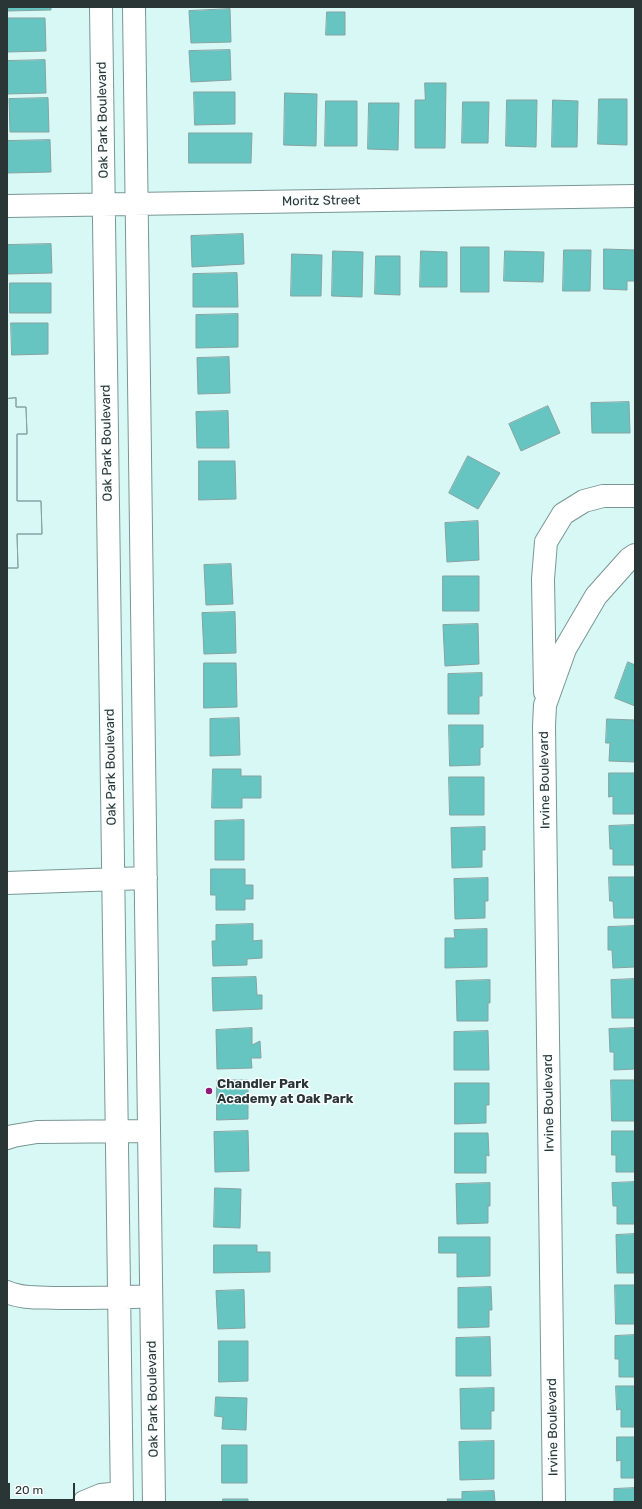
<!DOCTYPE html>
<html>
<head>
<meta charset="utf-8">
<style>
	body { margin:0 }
	#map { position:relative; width:642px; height:1509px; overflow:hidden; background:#d8f8f5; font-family:Rubik,sans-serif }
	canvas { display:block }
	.frame { position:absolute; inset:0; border:8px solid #2a3635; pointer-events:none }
	.scale { position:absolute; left:8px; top:1483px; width:67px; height:18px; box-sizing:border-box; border:2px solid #2a3635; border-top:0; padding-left:5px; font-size:12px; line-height:14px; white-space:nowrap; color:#2a3635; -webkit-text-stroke:3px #f9fffe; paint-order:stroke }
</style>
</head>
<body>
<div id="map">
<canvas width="642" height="1509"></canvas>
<div class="frame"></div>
<div class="scale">20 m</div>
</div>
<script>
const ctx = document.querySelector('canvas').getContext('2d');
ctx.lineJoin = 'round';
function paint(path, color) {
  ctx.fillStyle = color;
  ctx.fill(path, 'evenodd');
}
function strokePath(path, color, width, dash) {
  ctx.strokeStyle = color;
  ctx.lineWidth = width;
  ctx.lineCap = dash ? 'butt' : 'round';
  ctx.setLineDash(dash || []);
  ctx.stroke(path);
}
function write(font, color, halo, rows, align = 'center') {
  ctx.font = font + ' Rubik,sans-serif';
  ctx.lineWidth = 3;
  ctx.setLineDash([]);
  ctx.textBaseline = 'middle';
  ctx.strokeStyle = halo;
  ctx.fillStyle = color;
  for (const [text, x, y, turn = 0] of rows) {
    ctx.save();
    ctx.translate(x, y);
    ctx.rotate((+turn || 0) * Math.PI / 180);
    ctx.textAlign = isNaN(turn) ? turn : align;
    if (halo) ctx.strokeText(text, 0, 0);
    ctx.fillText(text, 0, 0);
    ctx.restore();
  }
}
const building = new Path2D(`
	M7 7H51V10L7 11Z
	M230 9 231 42 191 43 189 11Z
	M327 12H345V35H326Z
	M7 18H45L46 51 7 52Z
	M230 50 231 80 191 82 189 51Z
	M45 60 46 93 7 94V61Z
	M425 83H446L445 148H415V100H425Z
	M194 92H235V124L195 125Z
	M285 93 317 94 316 146 284 145Z
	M48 98 49 132H10L9 99Z
	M599 99H627V145L598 144Z
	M507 100H537L536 147 506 146Z
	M553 100 578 101 577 147H552Z
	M326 101H357V146H325Z
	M463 102H489L488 143H462Z
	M369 103H399L398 150 368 149Z
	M189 133H252L251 163H189Z
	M50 140 51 172 7 173V141Z
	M243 234 244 264 192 267 191 236Z
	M51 244 52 273 7 274V245Z
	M461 247H489V292H461Z
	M604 249 635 250V281H627V290L604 289Z
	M564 250H591L590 291H563Z
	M333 251 363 252 362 297 332 296Z
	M421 251 447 252V287H420Z
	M505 251 544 252 543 282 504 281Z
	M292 254 322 255 321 296H291Z
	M376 256H400V295L375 294Z
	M237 273 238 307H193V274Z
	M10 283H51V313H10Z
	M238 314V347L196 348V315Z
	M11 323H48V354L12 355Z
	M229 357 230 393 198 394 197 358Z
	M16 398V407H26L27 434H17V501H41L42 534H17L18 568H7V399Z
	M16 398V407H26L27 434H17V501H41L42 534H17L18 568H7V399Z
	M629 402 630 433H592L591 403Z
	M548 406 560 433 521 451 509 424Z
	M228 411 229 448H197L196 412Z
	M468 456 500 473 478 509 449 493Z
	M199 461H235L236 499 199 500Z
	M478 521 479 560 447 562 445 523Z
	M231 564 233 604 206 605 204 565Z
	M443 576H479V611H443Z
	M235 612 236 653 204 654 202 613Z
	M478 624 479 664 445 666 443 625Z
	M628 662 635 665V706L615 698Z
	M204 663H236L237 707 204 708Z
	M482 673V696H479V714H448V674Z
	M239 718 240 755 210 756V719Z
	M607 719 635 720V762L609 761 610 743H606Z
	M449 725H483V747L480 748V765L450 766Z
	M213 769H241V776H261V798H242V808H212Z
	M609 773H635V814H613V796L609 797Z
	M449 777H484V815H450Z
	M244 820V860H215V821Z
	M635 825V865H613V849H610L609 826Z
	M485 827V850H482V867L452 868 451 828Z
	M211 869H245V885H253V899H245V910H216V895H211Z
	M609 877H635V918H614L613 901H610Z
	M488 878V901H485V918L455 919 454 879Z
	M253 924V941L262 940V958L247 959V965L213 966 212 941H216V925Z
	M635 926V967L613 968 612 950H608V927Z
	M487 929V967L445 968V938H455L454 930Z
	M256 977 257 995H262V1009L213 1011 212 978Z
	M635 979V1018H612L611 980Z
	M490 980V1003H488V1021H457L456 981Z
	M252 1028V1045L260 1041 261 1058H251L252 1068 217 1069 216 1030Z
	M635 1028V1069L614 1070V1052H610L609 1029Z
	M488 1031 489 1070H454V1032Z
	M217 1080H248V1119L217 1120Z
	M611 1080H635V1121H612Z
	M455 1083H489V1105H486V1123L455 1124Z
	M248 1131 249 1171 215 1172 214 1132Z
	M612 1131H635V1172H616V1155H612Z
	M455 1133H488L489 1156 486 1155V1173H455Z
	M635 1182V1224H617V1206H613L612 1183Z
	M490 1183V1206H488V1223L457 1224 456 1184Z
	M215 1188 241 1189 240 1228 214 1227Z
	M635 1234V1273H617L616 1235Z
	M439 1237H490V1276L457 1277V1253H439Z
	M214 1245H257V1252H270V1272L214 1273Z
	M615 1285H635V1324H616Z
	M491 1287 492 1310H489V1327L458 1328V1288Z
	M244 1290 245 1328 218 1329 216 1291Z
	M635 1335V1377H619V1359H615V1336Z
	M490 1337 491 1376H456V1338Z
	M219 1341H248V1381L219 1382Z
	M616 1386H635V1427H621V1409L617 1410Z
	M494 1388V1411H491V1429H461L460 1389Z
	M216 1397 247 1398 246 1430 222 1429 223 1417 215 1416Z
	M617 1437H635V1478H621V1460L617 1461Z
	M494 1441V1479L460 1480 459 1442Z
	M222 1445H247V1483H222Z
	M635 1488V1502H614V1489Z
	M494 1491 495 1502H448L447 1499H462V1492Z
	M223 1499H248V1502H223Z`);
paint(building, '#66c5c1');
strokePath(building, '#85a3a1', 1);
const minor = new Path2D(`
	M101 7 122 1502
	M134 7 154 1502
	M7 206 635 196
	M545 692 543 579 546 542 563 514 584 501 603 496H635
	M7 883 146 878
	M7 1138 13 1136 37 1132 149 1131
	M7 1292C22 1299 42 1297 59 1298 90 1298 120 1298 151 1296
	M84 1502 101 1495 121 1493
	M554 1502 544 726 545 705 565 649 596 596 629 559 635 555`);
strokePath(minor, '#799694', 24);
strokePath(minor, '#fff', 22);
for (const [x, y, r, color] of [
	[209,1091,4,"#921b7a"]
]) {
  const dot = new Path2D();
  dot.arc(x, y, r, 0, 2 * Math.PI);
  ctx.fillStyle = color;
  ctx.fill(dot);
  strokePath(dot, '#f9fffe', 1.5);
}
write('13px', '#2a3635', '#f9fffe', [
	["Oak Park Boulevard",103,120,-91],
	["Moritz Street",321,201,-1],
	["Oak Park Boulevard",107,443,-91],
	["Oak Park Boulevard",111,767,-91],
	["Irvine Boulevard",545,780,-91],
	["Irvine Boulevard",549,1103,-91],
	["Oak Park Boulevard",153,1399,-91],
	["Irvine Boulevard",553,1427,-91]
]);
write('bold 13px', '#2a3635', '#f9fffe', [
	["Chandler Park",217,1084],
	["Academy at Oak Park",217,1099]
], 'left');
</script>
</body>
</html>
